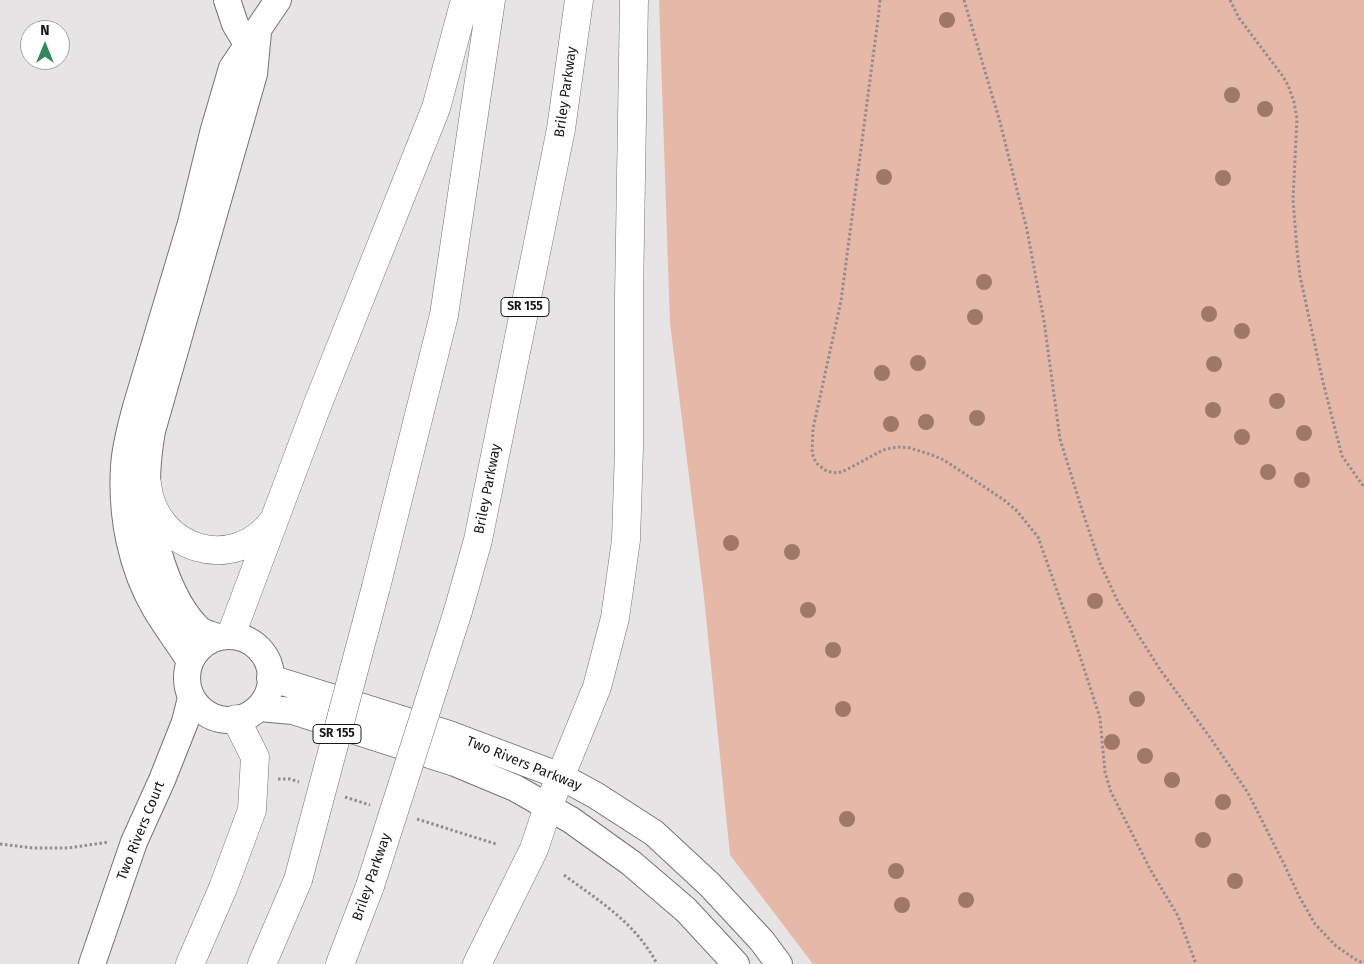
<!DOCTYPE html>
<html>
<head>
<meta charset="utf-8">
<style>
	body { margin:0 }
	#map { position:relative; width:1364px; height:964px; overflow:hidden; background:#e7e4e6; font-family:"Fira Sans",sans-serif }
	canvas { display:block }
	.north { position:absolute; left:20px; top:20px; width:50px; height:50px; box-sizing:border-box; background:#fff; border:1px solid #a3a3a3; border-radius:50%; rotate:0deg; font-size:14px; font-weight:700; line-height:20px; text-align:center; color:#191819 }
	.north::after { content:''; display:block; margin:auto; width:18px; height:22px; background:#31885b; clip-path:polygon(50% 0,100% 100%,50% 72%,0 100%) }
</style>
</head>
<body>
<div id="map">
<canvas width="1364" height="964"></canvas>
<div class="north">N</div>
</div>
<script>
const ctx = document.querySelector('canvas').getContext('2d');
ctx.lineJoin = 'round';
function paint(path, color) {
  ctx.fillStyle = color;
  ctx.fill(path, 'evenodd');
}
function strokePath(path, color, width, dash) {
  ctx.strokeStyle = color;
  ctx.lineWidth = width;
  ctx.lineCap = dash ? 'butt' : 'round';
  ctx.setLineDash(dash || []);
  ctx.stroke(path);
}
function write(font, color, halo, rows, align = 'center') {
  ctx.font = font + ' "Fira Sans",sans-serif';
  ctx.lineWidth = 5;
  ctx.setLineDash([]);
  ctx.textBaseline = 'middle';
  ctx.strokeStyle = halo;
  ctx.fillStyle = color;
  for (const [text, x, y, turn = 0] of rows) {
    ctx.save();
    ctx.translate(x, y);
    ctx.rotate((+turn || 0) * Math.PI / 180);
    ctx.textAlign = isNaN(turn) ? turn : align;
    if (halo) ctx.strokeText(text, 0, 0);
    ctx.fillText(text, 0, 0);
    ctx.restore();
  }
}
paint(new Path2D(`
	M659 0H1364V964H813L730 855 704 597 670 323Z`), '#e6b8a7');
const minor = new Path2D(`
	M227 0 235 24 248 46
	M187 678a42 42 0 1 1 84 0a42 42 0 1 1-84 0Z
	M217 637C212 635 204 633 200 630 167 600 148 528 147 484 147 466 149 448 152 431L254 74 258 32
	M190 661C179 644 167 628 156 610 131 568 121 516 124 467 125 446 131 426 136 407L191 223 213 133 232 68 278 0
	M270 678 449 734 560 776 595 795 654 833 710 885 762 941 779 964
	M259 708 293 711 455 763 515 788 571 820 631 863 686 910 736 964
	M92 964 134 842 162 780 185 722 191 698`);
const highway = new Path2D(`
	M147 484C154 550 234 575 274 520
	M376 587 444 315 491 0
	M458 611 478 540 561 129 579 0
	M231 635 317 406 436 108 465 0
	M190 964 223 888 252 810 255 757 236 719
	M262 964 298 880
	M340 964 370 886
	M477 964 534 849 548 807 597 687 615 618 626 540 629 448V296L634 0`);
strokePath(minor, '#767375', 28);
strokePath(highway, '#767375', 29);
strokePath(new Path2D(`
	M880 0 878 19 841 301 813 429 812 453 816 463 825 470 831 472 838 473 846 470 883 450 891 448 901 447 910 448 932 455 944 460 1004 500 1017 511 1038 537 1077 647 1100 718 1105 772 1111 792 1150 869 1178 916 1196 964
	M964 0 1000 122 1027 230 1044 321 1060 439 1083 513 1100 563 1118 602 1140 638 1161 671 1209 736 1248 793 1284 864 1299 896 1315 924 1336 946 1355 959 1364 964
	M1230 0 1239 18 1282 75 1288 85 1294 102 1297 119 1293 199 1297 250 1300 276 1323 382 1342 456 1364 487
	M278 779H290L299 782
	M345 797 370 805
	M417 819 496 844
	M0 844 33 848H68L109 842
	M564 875C599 901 636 923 657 964`), '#8f8d8f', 3, [2.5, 2.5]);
strokePath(minor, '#fff', 26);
strokePath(highway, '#fff', 28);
const highwayBridge = new Path2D(`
	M298 880 376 587
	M370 886 458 611`);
strokePath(highwayBridge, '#767375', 29, []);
strokePath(highwayBridge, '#fff', 28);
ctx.fillStyle = '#a07868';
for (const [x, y] of [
	[947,20],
	[1232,95],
	[1265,109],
	[884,177],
	[1223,178],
	[984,282],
	[1209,314],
	[975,317],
	[1242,331],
	[918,363],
	[1214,364],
	[882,373],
	[1277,401],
	[1213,410],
	[977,418],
	[926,422],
	[891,424],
	[1304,433],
	[1242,437],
	[1268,472],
	[1302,480],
	[731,543],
	[792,552],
	[1095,601],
	[808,610],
	[833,650],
	[1137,699],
	[843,709],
	[1112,742],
	[1145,756],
	[1172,780],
	[1223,802],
	[847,819],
	[1203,840],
	[896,871],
	[1235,881],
	[966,900],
	[902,905]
]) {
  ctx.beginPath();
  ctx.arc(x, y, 8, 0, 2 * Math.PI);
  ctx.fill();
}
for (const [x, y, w] of [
	[525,307,48],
	[337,734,48]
]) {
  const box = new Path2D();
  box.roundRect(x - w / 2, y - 9.5, w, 19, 4);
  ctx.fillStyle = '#fff';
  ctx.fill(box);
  strokePath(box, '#191819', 1);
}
write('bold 12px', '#191819', null, [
	["SR 155",525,307],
	["SR 155",337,734]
]);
write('14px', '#191819', '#fff', [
	["Briley Parkway",566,92,-82],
	["Briley Parkway",488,489,-79],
	["Two Rivers Parkway",524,764,22],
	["Two Rivers Court",141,831,-68],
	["Briley Parkway",372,877,-71]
]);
</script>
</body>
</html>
